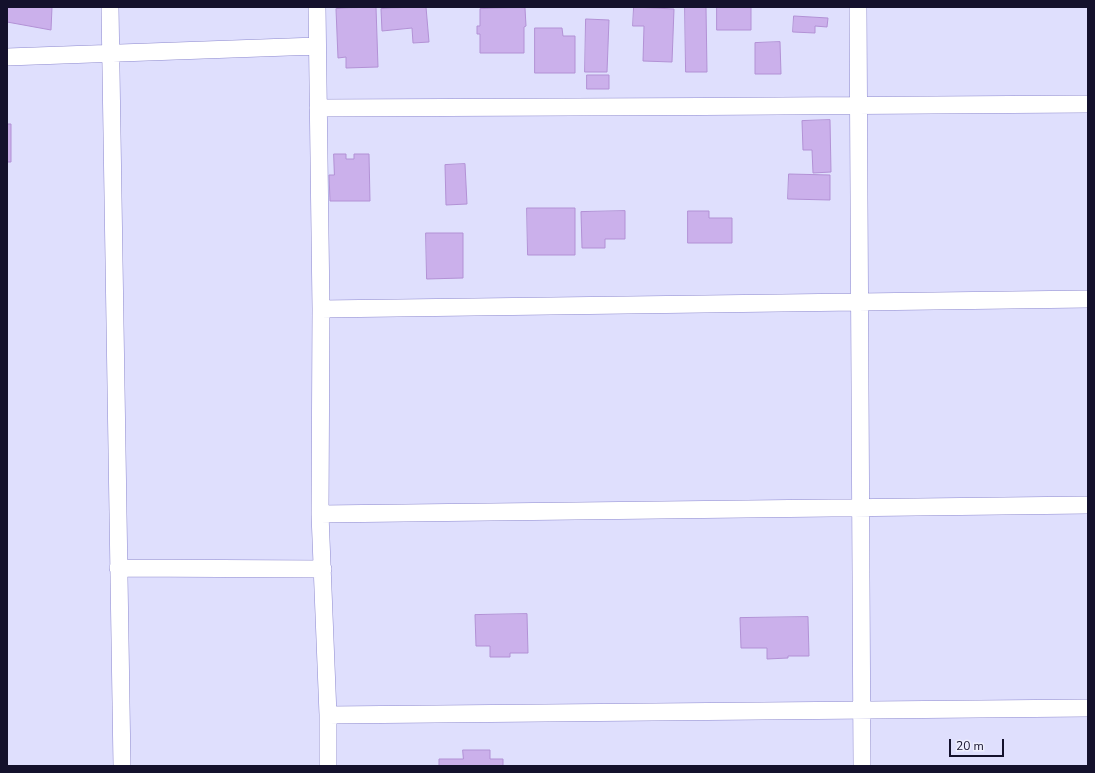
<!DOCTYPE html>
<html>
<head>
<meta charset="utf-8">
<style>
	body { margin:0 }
	#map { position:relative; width:1095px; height:773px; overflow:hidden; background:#dfdffd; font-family:"Nunito Sans",sans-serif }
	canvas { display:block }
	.frame { position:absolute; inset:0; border:8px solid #14112c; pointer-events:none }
	.scale { position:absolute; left:949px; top:739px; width:55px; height:18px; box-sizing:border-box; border:2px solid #14112c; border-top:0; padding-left:5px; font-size:12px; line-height:14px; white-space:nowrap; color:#14112c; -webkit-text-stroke:3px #eeeefd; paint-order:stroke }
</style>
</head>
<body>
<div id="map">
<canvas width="1095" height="773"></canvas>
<div class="frame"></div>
<div class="scale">20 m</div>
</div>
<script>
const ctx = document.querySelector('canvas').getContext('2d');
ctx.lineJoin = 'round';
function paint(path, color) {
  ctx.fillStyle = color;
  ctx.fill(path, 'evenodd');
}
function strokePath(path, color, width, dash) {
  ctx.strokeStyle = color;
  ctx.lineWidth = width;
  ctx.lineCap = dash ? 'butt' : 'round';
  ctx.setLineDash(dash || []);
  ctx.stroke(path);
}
const building = new Path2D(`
	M7 7H52L51 30 7 22Z
	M376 7 378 67 346 68V57L338 58 336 9Z
	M413 7H426L429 42 413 43 412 28 382 31 381 9Z
	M634 7 674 9 672 62 643 61 644 26H633Z
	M685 7H706L707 72H686Z
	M717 7H751V30H717Z
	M525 8 526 26 524 27V53H480V34H477V26H480V9Z
	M794 16 828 18 827 27 815 26V33L793 32Z
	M586 19 609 20 607 72H585Z
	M535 28H562L563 36H575V73H535Z
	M780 42 781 74H755V43Z
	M587 75H609V89H587Z
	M830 120 831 172 813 173 812 150H803L802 121Z
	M7 124H11V162H7Z
	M334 154H346V159H354V154H369L370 201H330L329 175H334Z
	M465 164 467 204 446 205 445 165Z
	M789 174 830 175V200L788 199Z
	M527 208H575V255H528Z
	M625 211V239H605V248H582L581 212Z
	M688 211H709V218H732V243H688Z
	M426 233H463V278L427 279Z
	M527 614 528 653H510V657H490V646H476L475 615Z
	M808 617 809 656H788V658L767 659V648H741L740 618Z
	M463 750H490V759H503V766H439V759H463Z`);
paint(building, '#cbb0eb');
strokePath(building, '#b291d5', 1);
const street = new Path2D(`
	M110 7 122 766
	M317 7 321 309 320 514 328 715V766
	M858 7 862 766
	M7 57 317 46
	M318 108C575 106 831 107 1088 104
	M321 309 1088 299
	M320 514 1088 505
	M118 568 323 569
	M328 715 1088 708`);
strokePath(street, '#8d89cf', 18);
strokePath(street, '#fff', 17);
</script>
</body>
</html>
